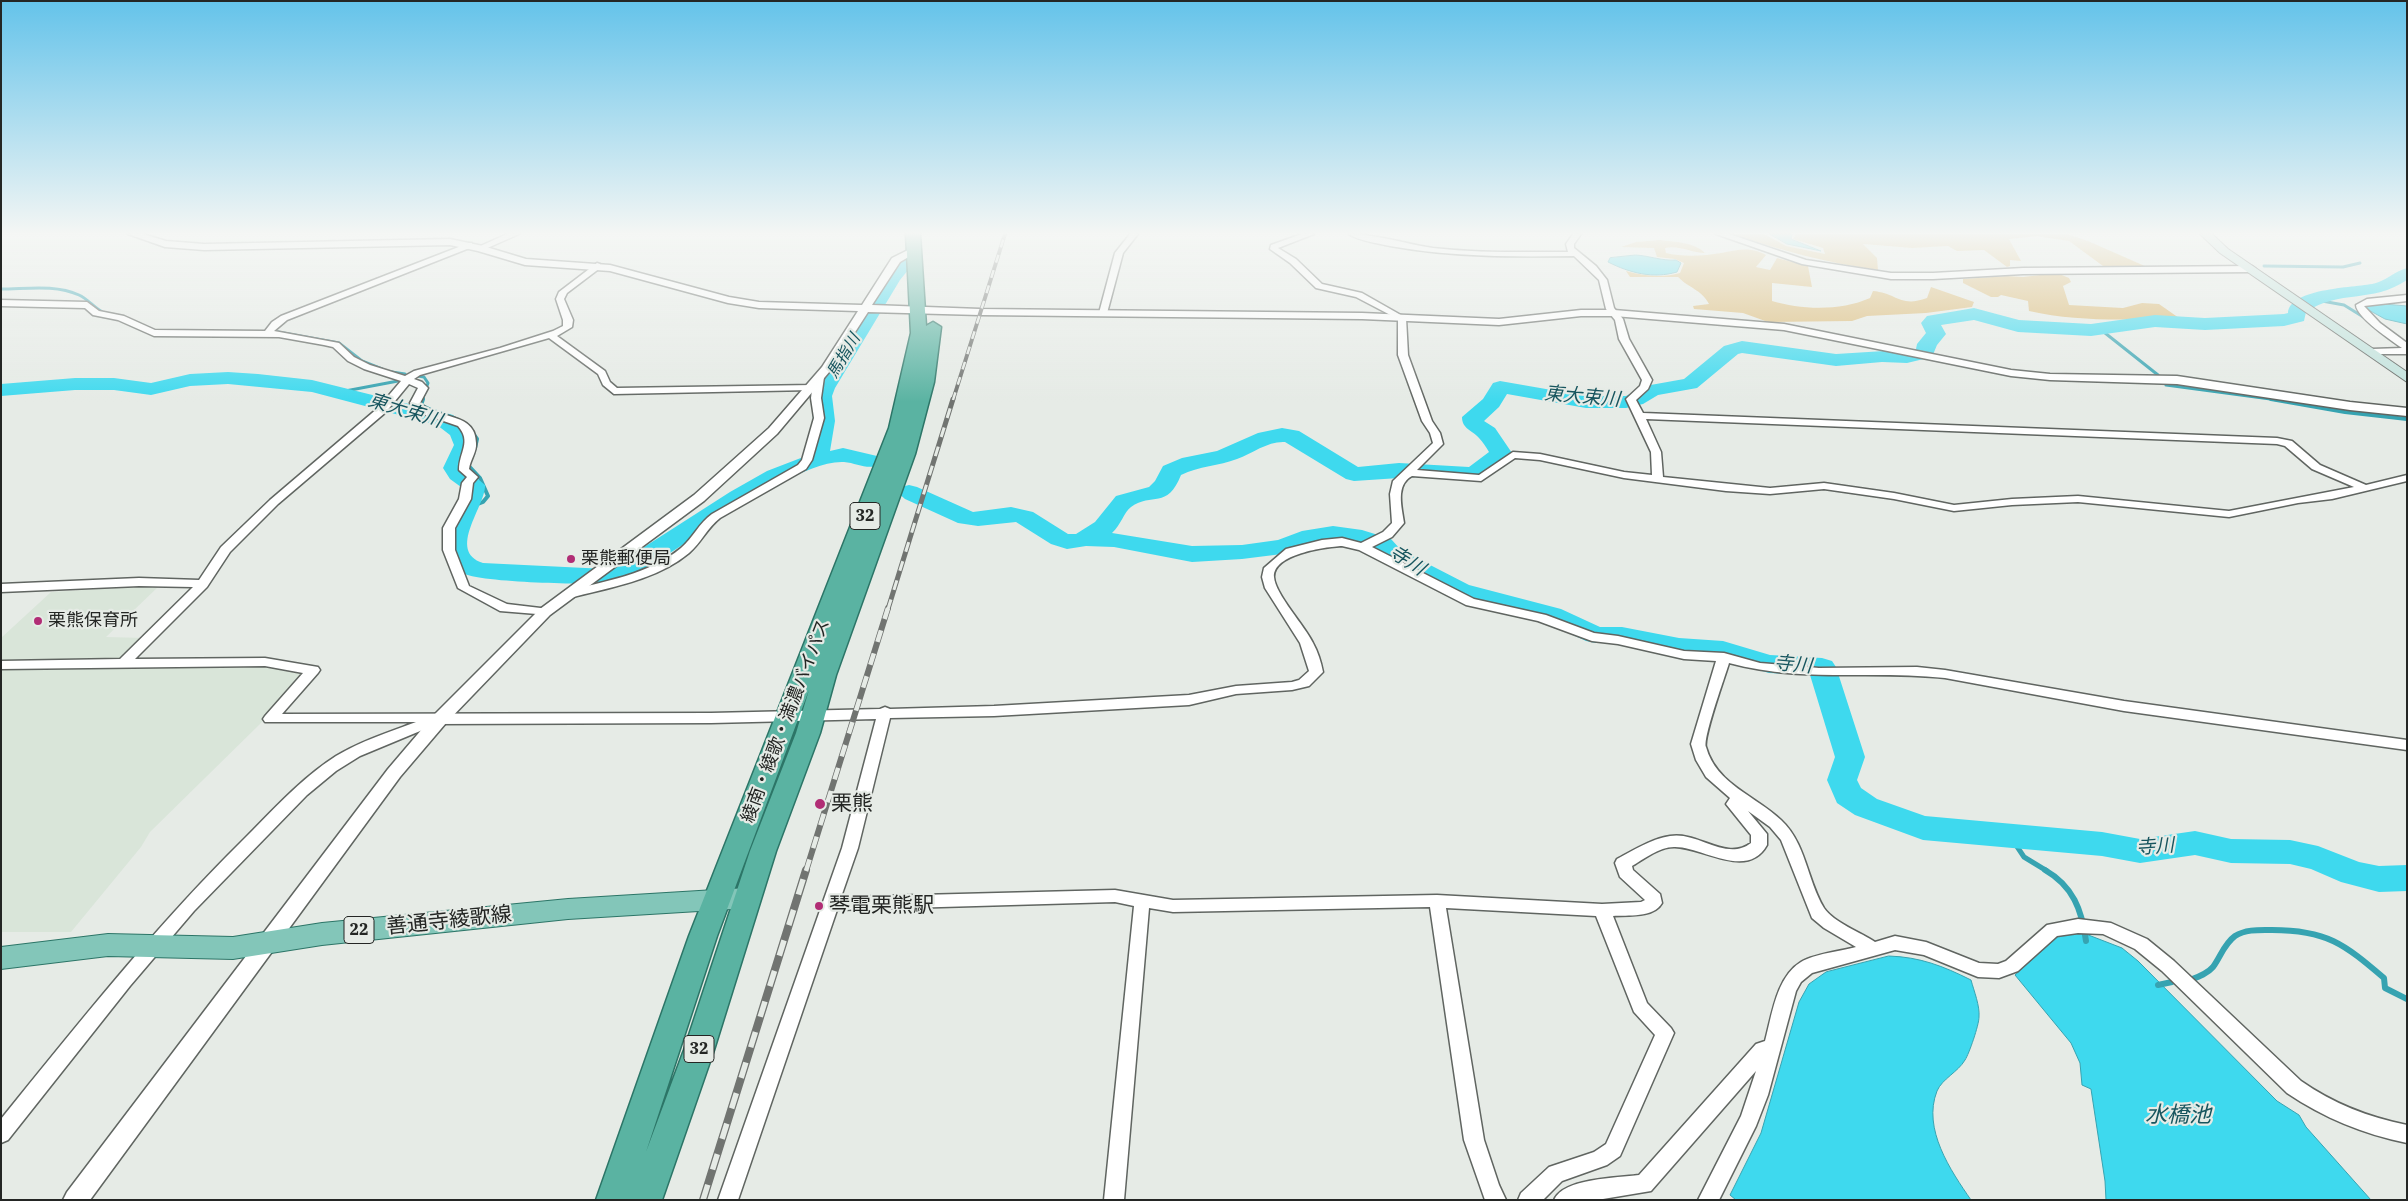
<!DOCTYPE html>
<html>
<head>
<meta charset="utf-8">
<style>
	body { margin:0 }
	#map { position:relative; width:2408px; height:1201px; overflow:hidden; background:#e6ebe6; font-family:"IBM Plex Serif",serif }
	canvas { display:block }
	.frame { position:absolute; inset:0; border:2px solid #242624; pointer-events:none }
</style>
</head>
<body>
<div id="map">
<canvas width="2408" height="1201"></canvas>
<div class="frame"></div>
</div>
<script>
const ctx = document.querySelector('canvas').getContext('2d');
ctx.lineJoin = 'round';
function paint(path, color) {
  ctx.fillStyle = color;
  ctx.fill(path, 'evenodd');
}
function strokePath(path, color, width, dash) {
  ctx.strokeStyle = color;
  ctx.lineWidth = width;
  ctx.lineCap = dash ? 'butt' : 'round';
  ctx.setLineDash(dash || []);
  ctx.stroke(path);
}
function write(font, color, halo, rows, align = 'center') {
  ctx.font = font + ' "IBM Plex Serif","Noto Sans JP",serif';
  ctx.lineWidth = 4.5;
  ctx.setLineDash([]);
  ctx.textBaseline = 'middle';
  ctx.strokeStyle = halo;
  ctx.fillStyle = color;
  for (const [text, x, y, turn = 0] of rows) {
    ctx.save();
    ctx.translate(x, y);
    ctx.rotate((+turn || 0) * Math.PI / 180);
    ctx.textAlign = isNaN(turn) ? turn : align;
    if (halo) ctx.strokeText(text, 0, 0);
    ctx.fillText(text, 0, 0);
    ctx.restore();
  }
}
paint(new Path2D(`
	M130 587H158L106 637 145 638 122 661 1 662V638L51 592Z
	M265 665 307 673 259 725 150 832 141 847 71 932H1V668Z`), '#d9e5d9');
paint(new Path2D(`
	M1732 234H1764L1786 246 1825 254 1823 248 1793 239 1796 234H2067L2088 241 2147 267 2103 266 2069 241 2037 236 2009 239 2021 261 2010 260V266L2007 267 1984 250 1957 251 1948 246 1912 248 1863 244 1877 258 1878 270C1827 263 1780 250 1732 234Z
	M1660 240C1675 242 1694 242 1705 253 1691 253 1680 245 1665 248L1666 253C1682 257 1704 256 1721 253 1737 250 1750 246 1766 255L1756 267 1770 270 1777 258 1808 266 1812 287 1772 283V301C1802 310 1841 311 1870 298L1873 291C1897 293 1900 308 1927 298L1931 287 1974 302 1972 307 1926 313 1867 316 1852 321 1768 322 1743 313 1694 309 1693 306 1709 304C1701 289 1690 289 1678 277H1630L1626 271C1643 276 1663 278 1680 273L1684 263 1675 259 1657 257 1654 248 1621 247 1636 242Z
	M2057 273 2069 278 2071 282 2063 286 2069 305 2123 308 2142 303 2159 304 2179 318C2129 320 2078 322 2029 311L2028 301 2001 295 1998 297H1991L1963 283V279L2007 276 2023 277Z`), '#d9b771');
const water = new Path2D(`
	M1770 234H1792L1791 239 1821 251 1787 244Z
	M1636 255C1650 256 1662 261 1676 260L1681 263 1677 272C1653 279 1630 273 1608 262L1610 258Z
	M2372 303 2407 306V324L2385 319 2365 308Z
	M2078 931 2122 948 2138 961 2277 1101 2299 1115 2306 1127 2371 1200H2106L2105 1181 2091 1089 2082 1085 2080 1063 2071 1043 2015 975 2061 934Z
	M1889 956C1920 957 1943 966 1971 980 1974 991 1980 1006 1979 1017 1979 1025 1969 1054 1965 1060 1958 1072 1942 1079 1937 1091 1922 1129 1951 1171 1971 1200H1736L1730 1195 1761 1133 1799 1002 1809 984 1826 972Z`);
paint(water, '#3ed9ee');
strokePath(water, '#36a3b1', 1);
strokePath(new Path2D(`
	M2264 266 2343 267 2360 263
	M1 289C26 289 55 284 79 295 88 299 94 308 104 313
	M2311 299 2344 305 2365 318
	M2100 329 2158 375
	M278 332 339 343 362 361 382 369
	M392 372 405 374
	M418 376 424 377 428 383 422 400
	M2166 385 2278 400
	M340 392 398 381`), '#36a3b1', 3);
strokePath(new Path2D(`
	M423 399 421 405C436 415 454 414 468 426
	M2271 399 2345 412 2407 419
	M472 432 477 439 475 448
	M465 509 483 502 488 496 480 478 467 464`), '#36a3b1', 4);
strokePath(new Path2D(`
	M2010 836 2024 857 2047 871`), '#36a3b1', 5);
strokePath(new Path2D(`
	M2045 870C2073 886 2082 910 2086 941
	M2190 980C2198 977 2207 974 2213 967 2221 956 2224 944 2235 936 2246 929 2260 930 2272 930 2327 930 2344 944 2384 978L2385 988 2407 999
	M2158 985 2172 982`), '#36a3b1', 6);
paint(new Path2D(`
	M904 259 910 260 913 264 900 280 835 388 832 396 835 421 830 451 843 448 877 456 880 461 877 466C865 469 856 463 844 462 825 461 803 472 786 480 744 499 706 530 667 555 649 566 631 580 610 585 582 583 476 584 458 571 450 566 445 554 444 545 441 520 460 509 461 487L450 479 443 468 454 445 450 435 437 425 312 392 228 384 190 386 151 395 114 390H75L1 396V384L75 378H114L151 383 190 374 228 372 258 374 312 380 453 415 465 426 476 445 465 468 485 485C486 506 446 551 483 563L606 569 627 558 730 492 767 471 806 456 813 421 812 396 815 388 886 274 898 260Z
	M2407 268V280C2371 304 2340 289 2306 312L2304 321 2284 326 2205 330 2155 327 2091 336 2018 332 1974 320 1941 325 1946 334 1937 345 1932 357 1907 363 1882 362 1836 366 1742 353 1738 354 1697 388 1658 395 1643 404 1626 408H1586L1507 394 1499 407 1484 421 1495 428 1512 453 1482 479 1474 481 1414 477 1354 481 1346 479 1285 442C1268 441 1253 453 1237 459 1219 466 1199 466 1181 475 1167 510 1152 492 1131 507 1124 512 1121 525 1112 533L1192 546 1242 545 1278 540 1302 531 1333 526 1362 530 1391 539 1401 550 1469 585 1561 609 1600 627H1622L1679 638 1723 641 1770 655 1822 658 1832 661 1836 667 1865 757 1857 780 1861 788 1877 799 1925 816 2102 832 2140 839 2195 831 2231 839 2290 840 2318 846 2359 862 2379 866 2407 865V891L2379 892 2341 882 2311 869 2290 864 2231 863 2195 855 2140 863 2102 856 1923 840 1855 815 1837 803 1827 780 1835 757 1810 675 1769 673 1721 659 1679 656 1622 643H1596L1586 641 1543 621 1451 597 1383 560 1373 549 1358 544 1333 540 1316 543 1282 554 1242 559 1192 562 1114 547 1086 546 1067 549 1051 544 1016 522 978 526 958 523 905 499 897 492 901 487 909 485 917 487 973 512 1011 507 1033 512 1068 534H1076L1095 522 1116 496 1149 487 1155 481 1163 466 1182 458 1217 451 1258 433 1282 428 1299 431 1358 467 1399 463 1469 467 1489 452C1486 447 1483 442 1479 438 1472 430 1462 429 1462 417L1483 399 1493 383 1500 381 1586 396H1626L1645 386 1684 379 1724 346 1742 341 1836 354 1916 349 1917 344 1926 333 1921 323 1927 316 1974 308 2019 320 2091 324 2155 315 2205 318 2284 314 2288 313C2290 287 2358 288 2376 283 2387 280 2395 271 2407 268Z`), '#3ed9ee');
const minor = new Path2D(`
	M507 234H519L483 250 476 248Z
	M1130 234H1138L1123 253 1107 313 1100 315 1099 313 1115 253Z
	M1302 234H1314L1278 248 1296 259 1322 284 1362 293 1406 318 1408 355 1432 421 1440 433 1443 444 1417 470 1479 475 1513 452 1540 454 1624 472 1652 475 1651 452 1626 399 1640 386 1642 380 1619 339 1615 320 1606 309 1599 280 1574 256C1512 257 1450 257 1390 246 1377 243 1359 241 1349 234 1377 234 1405 244 1433 248 1478 253 1523 252 1568 252L1566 244 1573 234H1581L1574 244V248L1596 266 1607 280 1614 308 1623 319 1629 339 1652 380 1648 389 1636 400 1643 413 2277 438 2292 441 2320 465 2366 485 2407 475V481L2332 499 2298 503 2229 517 2078 502 2012 505 1954 511 1894 499 1824 489 1770 494 1726 491 1624 478 1540 460 1515 458 1481 481 1412 476C1395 485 1402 508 1404 523L1392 537 1372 547 1474 599 1546 615 1594 633 1618 636 1684 651 1724 653 1760 663 1819 668 1917 667 1945 670 2124 701 2407 740V750L2124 711 1945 678C1871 670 1803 683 1729 663 1725 677 1703 737 1706 747 1716 784 1756 796 1781 820 1806 843 1807 880 1824 908 1833 922 1862 933 1875 942L1895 936 1926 942 1979 963 1998 964 2006 961 2047 925 2078 919 2111 923 2147 939 2174 961 2301 1081C2334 1104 2368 1117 2407 1125V1143C2363 1134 2324 1118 2287 1093L2162 971 2135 949 2103 934 2078 933 2057 936 2018 971 1999 978 1978 977 1924 955 1895 950 1812 973 1801 982 1796 991 1768 1095 1756 1126 1719 1200H1698L1741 1116 1756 1071 1651 1191 1597 1200H1554C1563 1178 1617 1178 1639 1175L1756 1044 1765 1041C1772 1016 1776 977 1801 962 1814 954 1841 951 1856 947L1824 928 1812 918 1781 840 1770 827 1748 811 1767 834V845C1747 881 1701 846 1674 847 1659 847 1644 859 1632 866L1633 870 1660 894 1662 903C1654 918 1627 915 1613 916L1647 1003 1671 1028 1674 1033 1620 1156 1607 1165 1562 1181 1543 1200H1518L1521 1193 1549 1167 1594 1152 1606 1144 1655 1035 1634 1012 1596 916 1446 908 1484 1140 1499 1185 1506 1200H1485L1464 1140 1430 907 1173 912 1149 908 1124 1200H1104L1134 906 1115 902 837 910 738 1200H718L842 848 876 719 711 723 437 724 360 756 336 771 307 795 194 911 130 986 8 1140 1 1143V1119C78 1024 154 928 241 842 271 812 300 779 336 756 361 741 389 732 416 722H265L263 719 265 716 303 673 265 666 1 669V661L120 659 193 587 139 586 1 592V584L139 578 199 580 221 547 270 500 378 408 401 381 364 369 348 361 333 347 324 345 279 337 154 336 118 320 93 315 85 308 1 306V300L87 302 99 311 124 316 155 330 265 331 272 322 281 316 469 243H472V247L287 320 274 331 339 343 354 357 370 365 405 376 414 371 500 348 553 331 563 326V320L556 299 559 292 597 263 600 264V268L567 293 564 299 573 320 572 327 557 336 605 371 610 382 617 388 813 385 816 375H822L824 377 821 398 824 418 812 460 806 469 720 518C707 528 701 543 689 553 657 580 608 588 569 598L563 594 565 591C603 582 650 574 681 548 693 538 699 523 712 514L798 465 802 460 814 418 811 398 812 390 614 394 603 385 598 374 549 338 420 375 414 379 422 382 428 388 420 403C436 420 476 411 476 443 477 452 470 460 469 469L478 477 473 483 471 499 455 528V550L469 586 507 604 549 609 551 612 549 615 500 611 458 588 443 550V528L459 499 462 483 467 477 459 470C459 452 472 442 458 426L423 414 416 410 410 403 418 388 409 384 386 412 278 504 230 552 207 587 135 659 265 658 318 667 320 670 318 673 282 714 711 713 880 709 885 707 890 709 994 706 1189 695 1236 686 1292 682 1299 680 1309 671 1300 643 1265 588 1262 577 1264 568 1286 549 1322 540 1342 538 1361 543 1383 532 1392 523 1390 494 1393 481 1433 443 1430 433 1422 421 1398 355V319L1356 297 1316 288 1290 263 1270 249 1271 245ZM1646 419 2277 444 2285 446 2312 469 2354 487 2229 511 2078 496 2012 499 1954 505 1894 493 1824 483 1770 488 1663 477 1661 452ZM1342 546 1359 550 1466 605 1538 621 1592 641 1618 644 1684 659 1716 661 1691 744 1696 760 1706 777 1730 798 1726 804 1751 835V843C1726 862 1698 831 1670 836 1651 839 1634 850 1617 859L1615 863 1620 877 1645 900 1641 902 1602 904 1437 895 1173 900 1115 890 841 897 858 848 890 718 994 716 1189 705 1236 694 1292 690 1309 686 1323 672C1321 662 1318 652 1313 643 1305 626 1275 594 1274 577 1273 554 1325 547 1342 546Z
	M1716 234H1729L1806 260 1891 273H1933L2023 268 2252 266 2256 269 2252 272 2023 274 1933 279H1891L1802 264Z
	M2407 295V301L2364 306 2380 323 2407 343V354H2369L2367 352 2372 349 2402 348C2392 341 2356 317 2356 305L2367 299Z`);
const tertiary = new Path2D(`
	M128 234H143L166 241 204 244 450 239 483 246 526 259 610 265 729 297 759 302 862 305 892 258 914 247 919 250 917 252 900 262 872 305 980 309 1362 313 1499 319 1581 310H1614L1784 324 2011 370 2050 374 2177 376 2350 402 2407 408V416L2350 410 2177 384 2050 380 2011 376 1784 330 1614 316H1581L1499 325 1362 319 980 315 868 312 830 371 777 434 704 501 550 615 446 723 400 777 90 1200H63L67 1192 388 769 434 715 540 609 694 495 769 428 822 367 858 311 759 308 728 303 610 271 525 265 478 251 450 245 204 250 165 247Z`);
const secondary = new Path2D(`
	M2200 234H2212L2228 249 2407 372V382L2220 253Z`);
const primary = new Path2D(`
	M748 888 757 891 761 898 757 905 748 908 568 919 322 945 233 959 108 956 1 969V947L108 934 233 937 322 923 568 899Z`);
const trunk = new Path2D(`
	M906 234H920L926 326 933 322 941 327 934 382 915 454 836 675 820 733 776 851 714 1050 662 1200H596L689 936 889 428 911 333ZM809 690 796 733 750 851 684 1050 646 1152 717 936Z`);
strokePath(minor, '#606561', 3);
strokePath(tertiary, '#606561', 3);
strokePath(secondary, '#606561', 2);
strokePath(primary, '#2c7567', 2);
strokePath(trunk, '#2c7567', 3);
paint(minor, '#fff');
paint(tertiary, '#fff');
paint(secondary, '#c1e2dc');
paint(primary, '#83c6b9');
paint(trunk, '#5ab3a2');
const railFar3 = new Path2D(`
	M953 400 1005 234`);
const railFar2 = new Path2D(`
	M888 609 953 399`);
const railFar1 = new Path2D(`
	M806 871 888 608`);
const rail = new Path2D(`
	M703 1200 806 870`);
strokePath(railFar3, '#717471', 4);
strokePath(railFar2, '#717471', 5);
strokePath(railFar1, '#717471', 6);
strokePath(rail, '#717471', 8);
strokePath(railFar3, '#e6ebe6', 2.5, [8]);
strokePath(railFar2, '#e6ebe6', 3, [10]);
strokePath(railFar1, '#e6ebe6', 4.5, [12]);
strokePath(rail, '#e6ebe6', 5.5, [16]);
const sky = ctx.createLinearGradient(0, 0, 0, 402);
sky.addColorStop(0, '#64c3ea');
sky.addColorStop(0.58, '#f4f6f4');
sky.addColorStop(1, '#f4f6f400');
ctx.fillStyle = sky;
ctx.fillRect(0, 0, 2408, 402);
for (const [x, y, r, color] of [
	[571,559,5,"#b12d75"],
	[38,621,5,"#b12d75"],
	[820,804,6,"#b12d75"],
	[819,906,5,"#b12d75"]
]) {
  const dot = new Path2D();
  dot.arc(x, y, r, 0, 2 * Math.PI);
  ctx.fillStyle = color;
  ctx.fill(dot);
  strokePath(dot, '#e6ebe6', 2);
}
write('italic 16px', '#17555e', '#e6ebe6', [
	["馬指川",844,356,-59]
]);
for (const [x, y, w] of [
	[865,516,30],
	[359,930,30],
	[699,1049,30]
]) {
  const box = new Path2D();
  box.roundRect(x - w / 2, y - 13.5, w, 27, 4);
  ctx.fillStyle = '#e6ebe6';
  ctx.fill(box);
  strokePath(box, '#242624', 1);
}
write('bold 16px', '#242624', null, [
	["32",865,516],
	["22",359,930],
	["32",699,1049]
]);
write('18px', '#242624', '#e6ebe6', [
	["栗熊郵便局",581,559],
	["栗熊保育所",48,621]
], 'left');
write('18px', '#242624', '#e6ebe6', [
	["綾南・綾歌・満濃バイパス",786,721,-69]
]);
write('italic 19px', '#17555e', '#e6ebe6', [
	["東大束川",1582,397,5],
	["東大束川",405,411,17],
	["寺川",1407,561,32],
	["寺川",1793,665,5],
	["寺川",2155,847,-4]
]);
write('21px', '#242624', '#e6ebe6', [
	["栗熊",831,804],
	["琴電栗熊駅",829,906]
], 'left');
write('21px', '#242624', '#e6ebe6', [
	["善通寺綾歌線",449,921,-6]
]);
write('italic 22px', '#17555e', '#e6ebe6', [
	["水橋池",2178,1116]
]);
</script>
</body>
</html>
